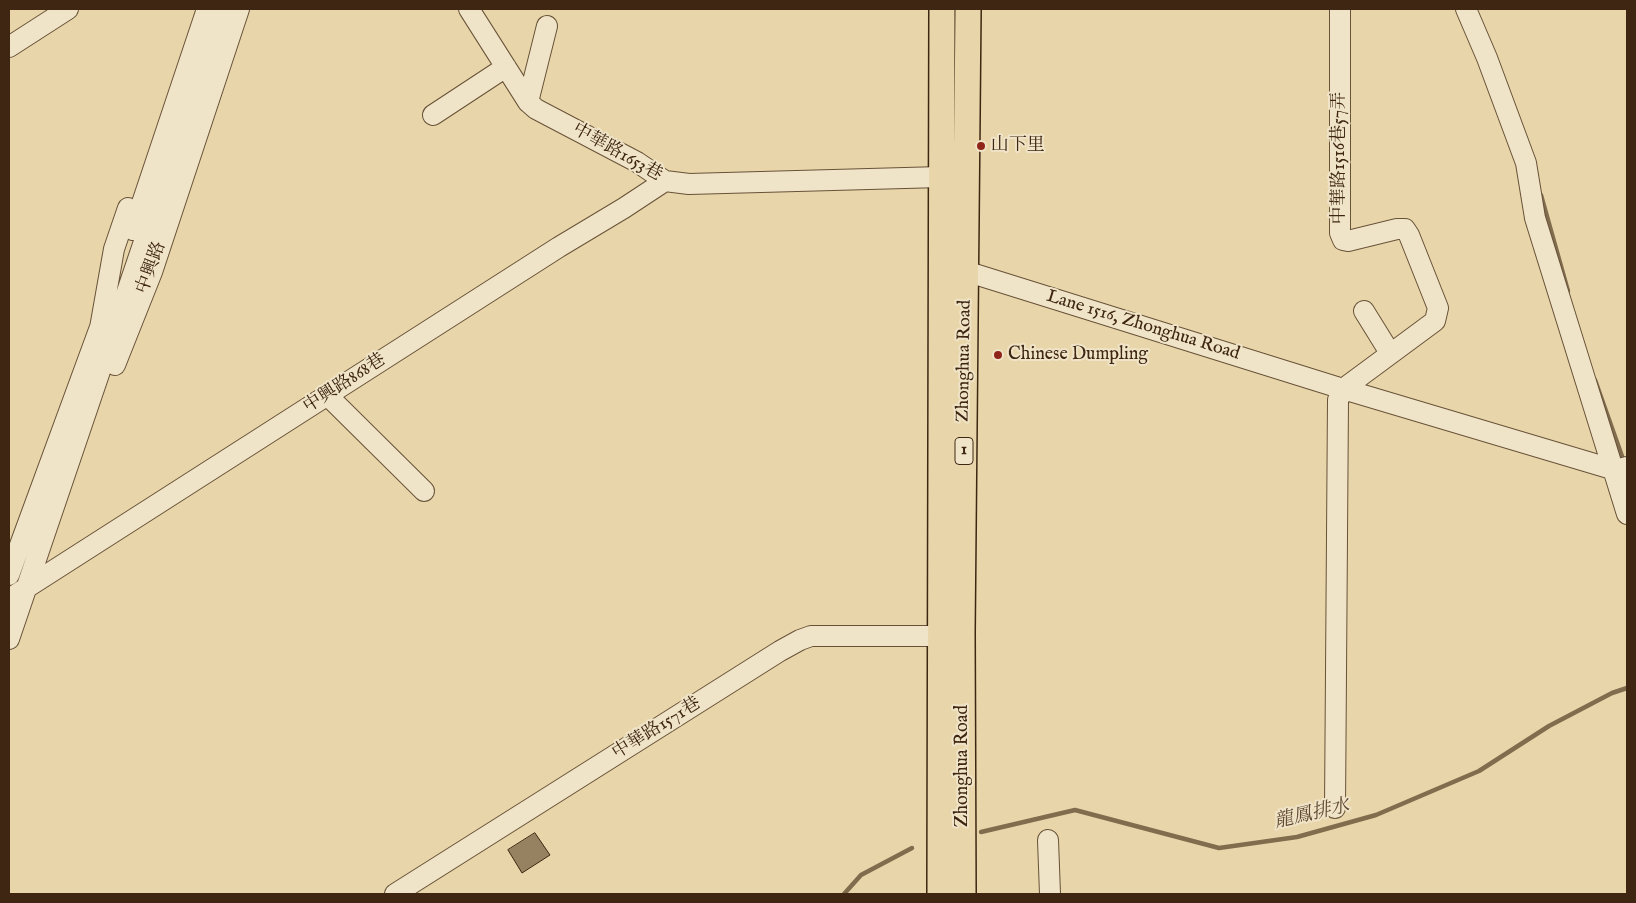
<!DOCTYPE html>
<html>
<head>
<meta charset="utf-8">
<style>
	body { margin:0 }
	#map { position:relative; width:1636px; height:903px; overflow:hidden; background:#e8d6aa; font-family:"IM FELL English",serif }
	canvas { display:block }
	.frame { position:absolute; inset:0; border:10px solid #3e2612; pointer-events:none }
</style>
</head>
<body>
<div id="map">
<canvas width="1636" height="903"></canvas>
<div class="frame"></div>
</div>
<script>
const ctx = document.querySelector('canvas').getContext('2d');
ctx.lineJoin = 'round';
function strokePath(path, color, width, dash) {
  ctx.strokeStyle = color;
  ctx.lineWidth = width;
  ctx.lineCap = dash ? 'butt' : 'round';
  ctx.setLineDash(dash || []);
  ctx.stroke(path);
}
function paint(path, color) {
  ctx.fillStyle = color;
  ctx.fill(path, 'evenodd');
}
function write(font, color, halo, rows, align = 'center') {
  ctx.font = font + ' "IM FELL English","Noto Serif TC",serif';
  ctx.lineWidth = 4;
  ctx.setLineDash([]);
  ctx.textBaseline = 'middle';
  ctx.strokeStyle = halo;
  ctx.fillStyle = color;
  for (const [text, x, y, turn = 0] of rows) {
    ctx.save();
    ctx.translate(x, y);
    ctx.rotate((+turn || 0) * Math.PI / 180);
    ctx.textAlign = isNaN(turn) ? turn : align;
    if (halo) ctx.strokeText(text, 0, 0);
    ctx.fillText(text, 0, 0);
    ctx.restore();
  }
}
strokePath(new Path2D(`
	M1541 195 1568 291
	M1595 380 1624 462
	M981 832 1075 810 1219 848 1297 837 1376 815 1479 771 1549 726 1612 693 1627 688
	M844 894 861 875 912 848`), '#816c4e', 4.5);
const building = new Path2D(`
	M535 833 550 855 522 873 508 850Z`);
paint(building, '#968261');
strokePath(building, '#3e2612', 1);
const minor = new Path2D(`
	M469 9 528 102 536 109 637 162 665 181 689 184 941 177
	M1340 9V233L1343 240 1348 241 1397 229H1405L1409 235 1438 308 1435 321 1343 389
	M1466 9 1487 58 1526 163 1535 218 1627 514
	M9 47 68 9
	M528 102 547 26
	M433 115 506 67
	M133 230 207 9
	M951 270 965 271 1343 389 1615 470 1627 467
	M1364 311 1390 353
	M100 328 114 249 128 208
	M115 365 152 272 239 9
	M327 395 424 491
	M9 575 103 319
	M9 599 559 247 624 208 665 181
	M9 639 223 9
	M1335 808 1338 400 1343 389
	M1048 840 1050 894
	M395 894 780 651 800 640 811 636H940`);
const major = new Path2D(`
	M940 894 942 9
	M963 894 962 632 968 9`);
strokePath(minor, '#685238', 22);
strokePath(major, '#3e2612', 28);
strokePath(minor, '#f0e4c8', 20);
strokePath(major, '#e8d6aa', 25);
for (const [x, y, r, color] of [
	[981,146,5,"#8f2418"],
	[998,355,5,"#8f2418"]
]) {
  const dot = new Path2D();
  dot.arc(x, y, r, 0, 2 * Math.PI);
  ctx.fillStyle = color;
  ctx.fill(dot);
  strokePath(dot, '#f0e4c8', 2);
}
for (const [x, y, w] of [
	[964,451,18]
]) {
  const box = new Path2D();
  box.roundRect(x - w / 2, y - 13.5, w, 27, 4);
  ctx.fillStyle = '#f0e4c8';
  ctx.fill(box);
  strokePath(box, '#3e2612', 1);
}
write('bold 16px', '#3e2612', null, [
	["1",964,451]
]);
write('18px', '#3e2612', '#f0e4c8', [
	["山下里",991,146],
	["Chinese Dumpling",1008,355]
], 'left');
write('18px', '#3e2612', '#f0e4c8', [
	["中華路1653巷",617,153,29],
	["中華路1516巷57弄",1340,158,-90],
	["中興路",152,268,-70],
	["Lane 1516, Zhonghua Road",1143,326,17],
	["Zhonghua Road",965,361,-89],
	["中興路868巷",345,384,-33],
	["中華路1571巷",657,729,-32],
	["Zhonghua Road",963,766,-90]
]);
write('italic 19px', '#604930', '#f0e4c8', [
	["龍鳳排水",1312,815,-13]
]);
</script>
</body>
</html>
